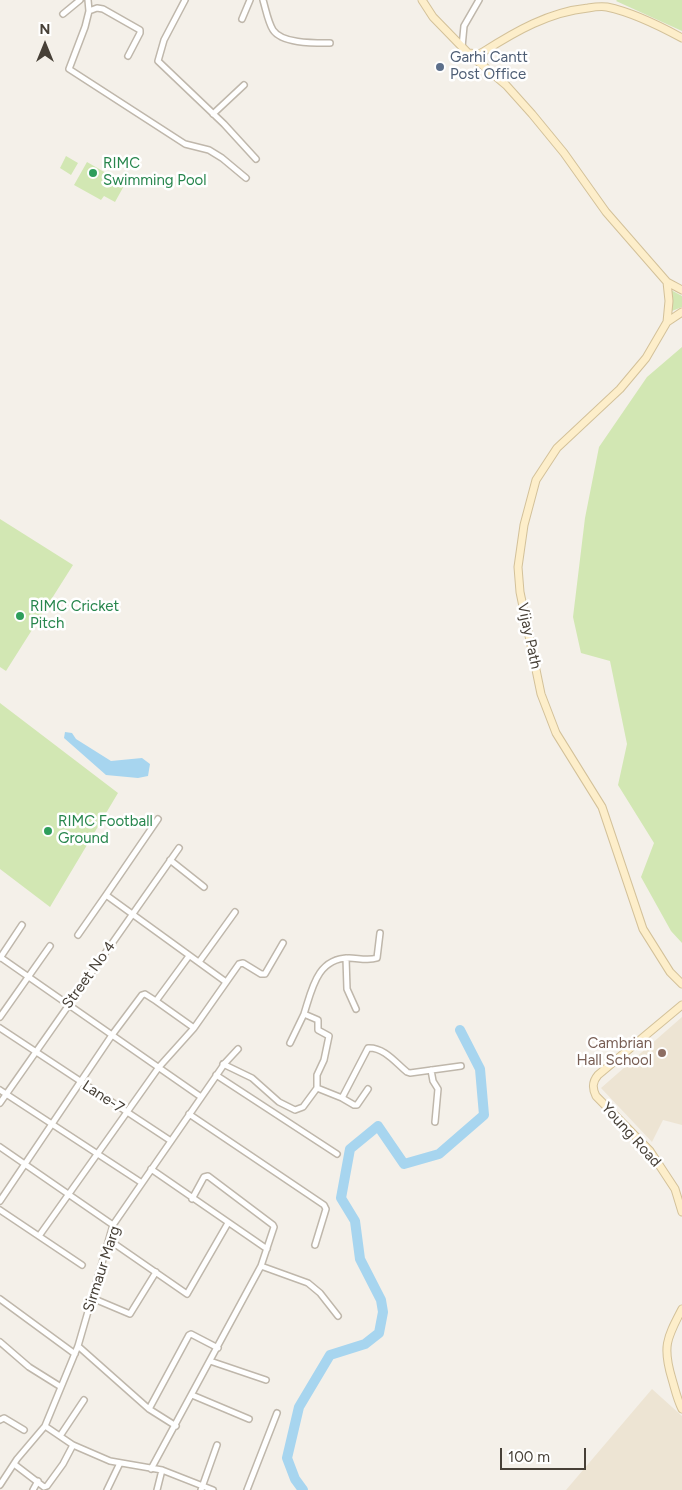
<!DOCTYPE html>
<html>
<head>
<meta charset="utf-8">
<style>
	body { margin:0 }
	#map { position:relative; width:682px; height:1490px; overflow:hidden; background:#f4f0e9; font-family:Figtree,sans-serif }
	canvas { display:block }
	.north { position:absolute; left:20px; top:20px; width:50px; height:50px; -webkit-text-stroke:4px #fff; paint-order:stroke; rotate:0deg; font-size:14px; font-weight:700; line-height:20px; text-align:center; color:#474037 }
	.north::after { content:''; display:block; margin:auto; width:18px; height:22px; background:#474037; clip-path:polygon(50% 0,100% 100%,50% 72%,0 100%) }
	.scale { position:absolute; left:500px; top:1448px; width:86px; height:22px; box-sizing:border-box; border:2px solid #474037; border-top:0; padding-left:6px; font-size:15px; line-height:18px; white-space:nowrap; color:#474037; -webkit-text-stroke:4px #fff; paint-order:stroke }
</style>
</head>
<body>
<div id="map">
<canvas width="682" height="1490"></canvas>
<div class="north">N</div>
<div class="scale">100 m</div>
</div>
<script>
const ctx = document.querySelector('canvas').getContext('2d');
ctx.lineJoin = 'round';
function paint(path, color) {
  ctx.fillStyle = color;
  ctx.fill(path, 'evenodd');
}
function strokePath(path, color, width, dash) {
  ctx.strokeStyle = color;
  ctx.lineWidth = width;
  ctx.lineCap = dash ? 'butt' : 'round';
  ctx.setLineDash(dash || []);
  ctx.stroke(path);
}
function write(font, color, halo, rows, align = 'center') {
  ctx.font = font + ' Figtree,sans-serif';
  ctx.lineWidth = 5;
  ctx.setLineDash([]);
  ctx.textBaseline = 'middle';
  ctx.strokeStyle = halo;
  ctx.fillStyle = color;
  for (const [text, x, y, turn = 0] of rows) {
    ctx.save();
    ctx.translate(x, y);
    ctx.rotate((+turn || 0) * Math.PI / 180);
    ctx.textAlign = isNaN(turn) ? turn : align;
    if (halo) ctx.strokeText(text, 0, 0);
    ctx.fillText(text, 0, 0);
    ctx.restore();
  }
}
paint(new Path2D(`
	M682 1017V1125L663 1120 652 1142 601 1088Z
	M652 1389 682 1416V1490H566Z`), '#ede4d3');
paint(new Path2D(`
	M682 0V31L616 1 617 0Z
	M66 156 78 163 71 175 60 168Z
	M87 162 125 184 115 202 104 196 101 200 74 185Z
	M671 290 682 296V307L672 311Z
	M682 347V943L671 931 641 877 654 843 618 785 627 744 610 661 581 653 573 617 585 518 599 447 647 377Z
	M0 519 73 565 6 671 0 667Z
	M0 703 118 793 50 907 0 869Z`), '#d2e7b3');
paint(new Path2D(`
	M65 732 72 733 76 739 111 761 142 758 150 764 148 776 138 778 106 775 64 738Z`), '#a7d5ef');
strokePath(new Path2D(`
	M303 1490 295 1479 287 1458 299 1407 330 1355 365 1344 379 1333 383 1312 381 1300 360 1259 355 1221 341 1198 350 1149 378 1126 404 1164 439 1154 484 1115 480 1069 460 1030`), '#a7d5ef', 10);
const street = new Path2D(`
	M88 0 89 11 85 27 69 69 185 144 209 150 222 158 246 178
	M185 0 164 40 158 61 224 124 256 159
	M263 0C266 10 268 22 273 30 282 44 316 43 330 43
	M89 11 97 8 103 9 140 30V33L128 56
	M63 14 80 0
	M242 19 250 0
	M462 47 464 26 479 0
	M213 114 244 85
	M170 860 204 887
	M106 895 158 819
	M78 935 106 895 226 982
	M0 957 201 1097
	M0 958 22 925
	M346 958 347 989 356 1009
	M199 962 235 912
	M156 1001 194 1028
	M304 1014C312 989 317 958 349 958 358 958 368 961 377 958L380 933
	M0 1017 50 946
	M0 1028 171 1141
	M290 1043 304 1014 318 1020V1030L329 1036 324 1060 317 1075V1088
	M223 1064 252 1078 279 1102 295 1110 303 1107 317 1088 342 1098 368 1048C384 1047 396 1063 407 1072L410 1073 461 1066
	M431 1070 433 1081 438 1089 435 1122
	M216 1075 337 1154
	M0 1090 142 1183
	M342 1098 354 1105H357L368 1089
	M0 1103 179 848
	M189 1114 324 1205 326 1209 315 1245
	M0 1147 113 1225
	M151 1169 267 1249
	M0 1201 112 1035 142 995 145 994 156 1001 189 956
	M0 1210 82 1265
	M39 1236 159 1067 194 1028 239 964 243 963 261 974H265L283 943
	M109 1240 187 1294 228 1223
	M261 1266 308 1283 320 1293 338 1316
	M92 1298 130 1314 156 1272
	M0 1299 75 1354
	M0 1342 29 1367 61 1387
	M78 1346 149 1409 176 1426
	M210 1361 266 1380
	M192 1395 249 1419
	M149 1409 189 1335 191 1334 218 1348
	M0 1420 4 1418 24 1430
	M45 1426 73 1445 110 1461 162 1470 213 1490
	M60 1436 84 1400
	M14 1464 44 1487 47 1486 63 1464 73 1445
	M151 1469 261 1266 274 1227 273 1225 208 1176 204 1177 192 1199
	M0 1485 17 1459 45 1426 78 1346 113 1225 225 1063 238 1049
	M33 1490 38 1481
	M107 1490 120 1463
	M157 1490 162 1470
	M201 1490 217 1445
	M247 1490 277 1413`);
const secondary = new Path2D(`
	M422 0 433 17 468 53 506 85 532 114 564 153 606 212 667 282 669 301 667 322
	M468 53 479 54 483 52C516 31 549 12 588 8 594 7 601 6 607 7 631 12 660 26 682 38
	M667 282 682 290
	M682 312 667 322 646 358 620 389 557 448 536 480 524 525 518 567 520 592 541 694 556 733 602 807 643 929 670 972 682 984
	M682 1005 598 1075C592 1082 592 1088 596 1096L650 1151 675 1189 682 1212
	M682 1309C667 1338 662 1346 672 1379 675 1389 677 1399 682 1409`);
strokePath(street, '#bfb7ab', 8);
strokePath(secondary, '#d3c199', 9);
strokePath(street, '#fff', 5);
strokePath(secondary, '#fdeeca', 7);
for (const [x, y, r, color] of [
	[440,67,5,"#5c6f8a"],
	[93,173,5,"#2e9e5b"],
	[20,616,5,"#2e9e5b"],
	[48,831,5,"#2e9e5b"],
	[662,1053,5,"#8d6e63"]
]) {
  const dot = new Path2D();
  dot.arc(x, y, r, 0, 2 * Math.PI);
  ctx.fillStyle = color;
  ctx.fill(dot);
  strokePath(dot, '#fff', 2);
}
write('15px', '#4e5e75', '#fff', [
	["Garhi Cantt",450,58],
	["Post Office",450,75]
], 'left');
write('15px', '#27864d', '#fff', [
	["RIMC",103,164],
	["Swimming Pool",103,181],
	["RIMC Cricket",30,607],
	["Pitch",30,624],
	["RIMC Football",58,822],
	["Ground",58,839]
], 'left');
write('15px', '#474037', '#fff', [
	["Vijay Path",529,636,78],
	["Street No 4",89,975,-54],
	["Lane-7",103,1097,33],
	["Young Road",631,1135,48],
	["Sirmaur Marg",102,1269,-72]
]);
write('15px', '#785e54', '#fff', [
	["Cambrian",652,1044],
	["Hall School",652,1061]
], 'right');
</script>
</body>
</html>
